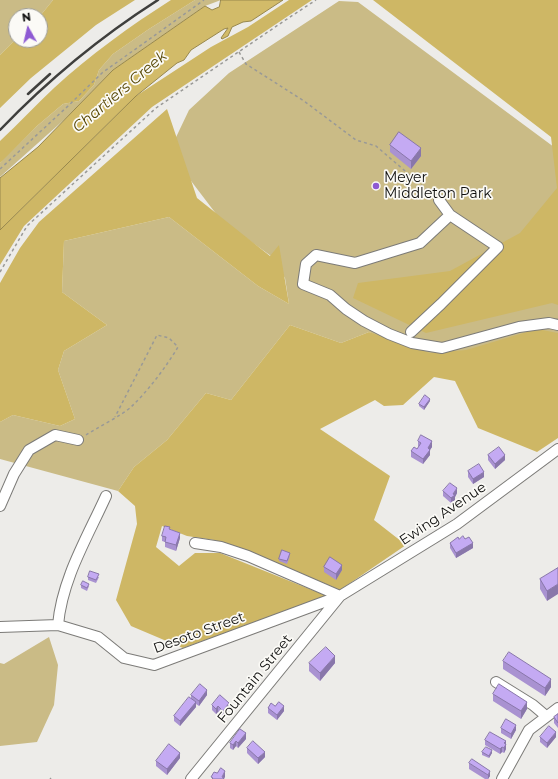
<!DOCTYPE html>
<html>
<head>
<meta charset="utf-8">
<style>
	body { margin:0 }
	#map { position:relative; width:558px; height:779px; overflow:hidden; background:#edece9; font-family:Montserrat,sans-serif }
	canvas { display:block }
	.north { position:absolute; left:8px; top:8px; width:40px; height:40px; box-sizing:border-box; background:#fbfaf6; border:1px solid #9c9c99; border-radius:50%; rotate:352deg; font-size:11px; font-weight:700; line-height:16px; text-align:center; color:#0e0e0d }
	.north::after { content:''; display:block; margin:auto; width:14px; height:18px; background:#8e5ad3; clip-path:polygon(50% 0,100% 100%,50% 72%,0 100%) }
</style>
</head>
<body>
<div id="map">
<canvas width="558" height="779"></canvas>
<div class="north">N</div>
</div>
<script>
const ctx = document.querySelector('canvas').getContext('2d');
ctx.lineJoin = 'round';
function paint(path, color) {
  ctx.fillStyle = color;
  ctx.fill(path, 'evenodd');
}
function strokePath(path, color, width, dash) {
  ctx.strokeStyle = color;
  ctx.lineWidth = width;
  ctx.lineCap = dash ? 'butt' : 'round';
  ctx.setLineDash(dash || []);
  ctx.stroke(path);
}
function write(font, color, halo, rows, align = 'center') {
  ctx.font = font + ' Montserrat,sans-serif';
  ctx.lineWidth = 3.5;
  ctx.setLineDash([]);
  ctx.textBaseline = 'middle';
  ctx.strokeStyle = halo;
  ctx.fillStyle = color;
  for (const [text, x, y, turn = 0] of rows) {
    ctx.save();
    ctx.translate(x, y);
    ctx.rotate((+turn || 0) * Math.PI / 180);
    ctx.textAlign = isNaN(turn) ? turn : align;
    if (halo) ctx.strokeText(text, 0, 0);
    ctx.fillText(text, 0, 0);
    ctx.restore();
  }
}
paint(new Path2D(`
	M0 0H53L40 16H16V39L0 55Z
	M195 0H221L205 6 113 70 66 118 0 177V163L3 159 37 126 63 104 79 101 94 85 99 70 113 54 149 29Z
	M339 1 358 2 558 150V426L369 332 341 343 290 325 231 400 206 393 167 440 134 467 118 491 0 459V422L13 415 60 426 75 419 58 370 64 351 107 325 62 292 64 241 169 217 258 286 289 304 285 278 271 256 220 219 169 152 189 110 229 73Z
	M49 637 58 665 54 705 37 742 0 746V663L4 664Z`), '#cabb86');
paint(new Path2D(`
	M53 0H135L96 25 31 78 0 108V55L16 39 40 40V16Z
	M171 0H195L149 29 113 54 99 70 94 85 79 101 63 104 37 126 0 163V141C18 124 36 105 54 88 90 55 130 26 171 0Z
	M289 0H312L152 107 24 226 0 265V230L136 96 211 47 248 27Z
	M373 0H558V305L552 303 426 333 353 298 358 283 450 271 520 233 557 188 551 137Z
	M167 109 197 198 270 256 279 245 289 304 258 286 169 217 64 241 62 292 107 325 64 351 58 370 75 419 60 426 13 415 0 422V283L20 248 39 222Z
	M290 325 341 343 369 332 430 353 466 350 537 329 558 333V438L537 452 478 428 455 381 434 377 403 405 384 406 375 400 320 429 390 476 374 520 406 545 340 590 256 554 214 540 187 536 162 526 156 547 179 566 195 553H220L327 596 183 648 131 626 116 600 137 524 135 506 118 491 134 467 167 440 206 393 231 400Z`), '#ceb765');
const water = new Path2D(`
	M221 0H283L251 21 243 22 232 27 228 36 222 39 221 38 228 28 224 29 191 50 184 60 177 63 136 96 0 230V178L38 147 113 70 205 6 212 10 219 7Z`);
paint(water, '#d2bb69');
strokePath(water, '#97874d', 1);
const minor = new Path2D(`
	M450 215 420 243 355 263 316 255 306 264 303 284 330 295 346 309 364 321 389 334 412 343 442 348 519 327 549 323 558 325
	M411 332 441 304 498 247 450 215 439 200
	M0 506 14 474 29 450 55 435 78 440
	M195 543 221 547 248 556 340 596
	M58 625C62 579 87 538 106 496
	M0 627 58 625 98 637 124 658 154 665 340 596 457 524 558 449
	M496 682 533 705 546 716
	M191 779 340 596
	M502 779 529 730 558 708`);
strokePath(minor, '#7c7b78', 12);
strokePath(new Path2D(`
	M239 52 246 64 304 101 356 140 376 146 433 195
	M0 169 68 106 102 73 204 0
	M0 272 27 226 156 108 284 21 316 0
	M86 435C98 427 121 416 131 407 148 391 166 367 178 347L169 338 157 335 115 417
	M50 779 51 778`), '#999997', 1.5, [3, 3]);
strokePath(minor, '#fff', 10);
strokePath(new Path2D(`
	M28 94 50 74
	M0 130C47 81 100 37 158 0`), '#3f3f3d', 2.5);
paint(new Path2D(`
	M390 145 421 156 411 169 390 152Z
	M430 401 424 410 419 406V404Z
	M418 441 432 447 430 450V455L423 464 411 457V451L417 449 419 447 418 446Z
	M488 455 505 460 495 469 488 460Z
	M468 471 484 477 473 484 468 477Z
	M443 491 457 493 455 497V500L451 503 443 496Z
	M170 530 180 538 176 551 165 547V542L162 541V536Z
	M459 539H465L473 548 456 558 450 548V543Z
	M290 556 287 564 279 561V559Z
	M324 567 342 570 336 580 324 572Z
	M558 568 547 601 540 589V579Z
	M88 577H99L96 583 88 580Z
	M81 585 89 586 87 591 81 588Z
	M503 661 551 687 545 696 503 669Z
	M309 663H335L320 681 309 671Z
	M493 694 527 709 521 719 493 701Z
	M191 695H207L199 706 196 704V707L180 726 174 721V716L191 698Z
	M212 705 229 708 223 716 218 712 216 714 212 710Z
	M275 706 284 711 277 720 268 713V708Z
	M558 714V728L554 723V717Z
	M501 728 516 730 511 739 501 733Z
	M540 737H556L547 748 540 742Z
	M246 739 238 748 236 746 233 750 230 748V743Z
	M485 740 506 744V749L504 753 502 752 500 754 485 745Z
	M247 748 265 757 258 764 247 753Z
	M482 752 492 753 489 758 482 755Z
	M180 758 167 775 156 766V761Z
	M469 763 490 776 488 779H485L469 769Z`), '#a992d1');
paint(new Path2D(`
	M421 148V156L411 169V161Z
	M430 399V401L424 410V407Z
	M432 441V447L430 450V455L423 464V459L428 448Z
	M505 455V460L495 469V464Z
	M484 472V477L473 484V479Z
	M457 488V493L455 497V500L451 503V498L453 494Z
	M180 533V538L176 551V545Z
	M473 543V548L456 558V553Z
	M342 565V570L336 580V574Z
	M558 584V594L547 601V591Z
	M335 656V663L320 681V673Z
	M551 679V687L545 696V688Z
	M207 690V695L199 706V701Z
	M196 702V707L180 726V721Z
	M527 702V709L521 719V711Z
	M229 703V708L223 716V711Z
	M218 706V712L216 714V709Z
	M284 706V711L277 720V715Z
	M516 725V730L511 739V734Z
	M556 732V737L547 748V743Z
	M246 733V739L238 748V743Z
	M236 741V746L233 750V745Z
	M506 741V749L504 753V743Z
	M502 747V752L500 754V749Z
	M492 750V753L489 758V756Z
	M265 752V757L258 764V758Z
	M180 753V758L167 775V769Z
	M225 771V777L224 779H222V777Z
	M490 771V776L488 779V775Z`), '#8977aa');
const building = new Path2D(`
	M399 132 421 148 411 161 390 145Z
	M425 395 430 399 424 407 419 404Z
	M421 435 432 441 428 448 430 450 423 459 411 451 414 447 417 449 421 443 418 441Z
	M499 447 505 455 495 464 488 455Z
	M479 464 484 472 473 479 468 471Z
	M450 483 457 488 453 494 455 495 451 498 443 491Z
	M165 526 170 527 169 529 180 533 176 545 165 542 166 537 162 536Z
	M463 536 465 539 469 537 473 543 456 553 450 543 458 537 459 539Z
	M282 550 290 553 287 561 279 559Z
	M330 557 342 565 336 574 324 567Z
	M558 568V584L547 591 540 579Z
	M90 571 99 574 96 580 88 577Z
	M83 581 89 584 87 588 81 585Z
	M326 647 335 656 320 673 309 663Z
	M509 652 551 679 545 688 503 661Z
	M200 684 207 690 199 701 191 695Z
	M499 684 527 702 521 711 493 694Z
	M220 695 229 703 223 711 218 706 216 709 212 705Z
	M189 697 196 702 180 721 174 716Z
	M279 702 284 706 277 715 268 708 271 703 275 706Z
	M558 714V723L554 717Z
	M506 719 516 725 511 734 501 728Z
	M549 726 556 732 547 743 540 737Z
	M240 729 246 733 238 743 236 741 233 745 230 743Z
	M490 732 506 741 504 743 506 744 504 748 502 747 500 749 485 740Z
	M253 741 265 752 258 758 247 748Z
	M169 744 180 753 167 769 156 761Z
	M486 747 492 750 489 756 482 752Z
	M472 759 490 771 488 775 469 763Z
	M221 768 225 771 222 777 224 778 223 779H212L213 778 211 777 214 772 217 773Z`);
paint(building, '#c4aaf3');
strokePath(building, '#8977aa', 1);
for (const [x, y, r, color] of [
	[376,186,4,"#8e5ad3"]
]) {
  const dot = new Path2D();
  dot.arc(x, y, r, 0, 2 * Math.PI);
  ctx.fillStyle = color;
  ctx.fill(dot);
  strokePath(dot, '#fbfaf6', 1.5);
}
write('14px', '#0e0e0d', '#fbfaf6', [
	["Meyer",384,178],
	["Middleton Park",384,194]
], 'left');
write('14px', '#0e0e0d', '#fbfaf6', [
	["Ewing Avenue",443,514,-34],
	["Desoto Street",199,633,-20],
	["Fountain Street",255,679,-51]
]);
write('italic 15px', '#544400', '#fbfaf6', [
	["Chartiers Creek",120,92,-40]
]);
</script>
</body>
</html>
